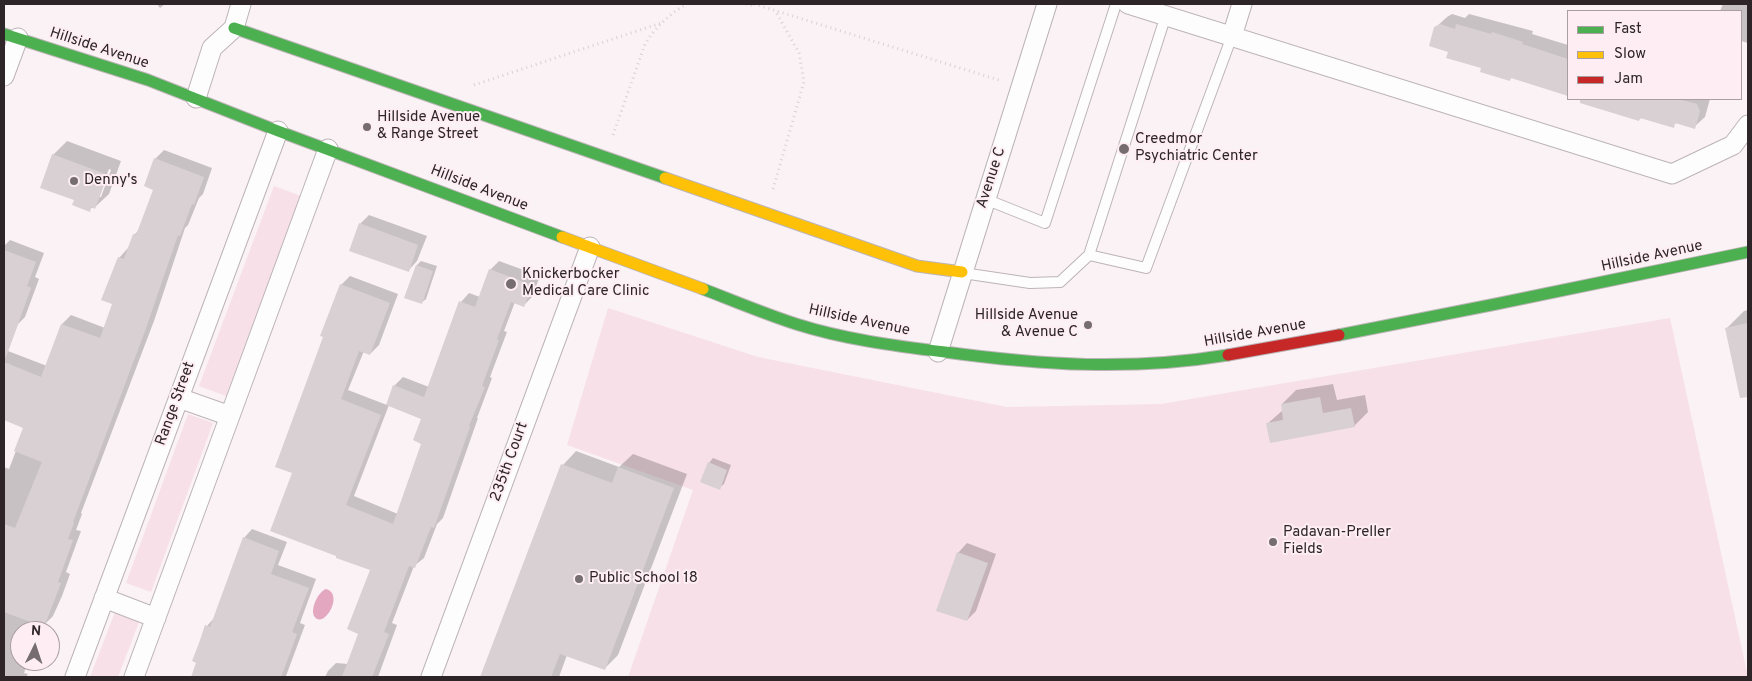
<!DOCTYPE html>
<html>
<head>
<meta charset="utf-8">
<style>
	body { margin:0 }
	#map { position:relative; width:1752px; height:681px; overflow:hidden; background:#faf2f5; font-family:Overpass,sans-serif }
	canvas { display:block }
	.frame { position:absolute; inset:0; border:5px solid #2d2528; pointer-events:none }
	.legend { position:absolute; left:1567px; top:10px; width:175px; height:90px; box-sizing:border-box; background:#feeef4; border:1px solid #aa9ea2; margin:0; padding:6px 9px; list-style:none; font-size:15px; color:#2d2528 }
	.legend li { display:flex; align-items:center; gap:10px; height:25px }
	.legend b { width:25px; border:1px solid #aa9ea2 }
	.north { position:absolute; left:10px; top:621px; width:50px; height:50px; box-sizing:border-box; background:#feeef4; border:1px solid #aa9ea2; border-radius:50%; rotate:4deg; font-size:14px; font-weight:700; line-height:20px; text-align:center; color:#2d2528 }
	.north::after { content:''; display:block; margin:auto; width:18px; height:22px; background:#756d70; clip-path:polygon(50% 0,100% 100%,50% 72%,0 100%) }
</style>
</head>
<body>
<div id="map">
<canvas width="1752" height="681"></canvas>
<div class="frame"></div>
<ul class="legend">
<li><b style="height:6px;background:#4caf50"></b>Fast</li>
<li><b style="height:6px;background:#ffc107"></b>Slow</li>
<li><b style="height:6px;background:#c62828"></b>Jam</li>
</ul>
<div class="north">N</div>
</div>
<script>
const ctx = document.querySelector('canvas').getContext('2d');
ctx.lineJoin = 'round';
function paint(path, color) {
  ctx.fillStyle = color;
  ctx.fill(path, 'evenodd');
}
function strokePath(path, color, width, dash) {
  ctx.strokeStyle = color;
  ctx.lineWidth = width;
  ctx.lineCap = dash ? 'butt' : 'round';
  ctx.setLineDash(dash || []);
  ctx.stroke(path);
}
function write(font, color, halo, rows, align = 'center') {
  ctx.font = font + ' Overpass,sans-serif';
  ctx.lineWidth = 4;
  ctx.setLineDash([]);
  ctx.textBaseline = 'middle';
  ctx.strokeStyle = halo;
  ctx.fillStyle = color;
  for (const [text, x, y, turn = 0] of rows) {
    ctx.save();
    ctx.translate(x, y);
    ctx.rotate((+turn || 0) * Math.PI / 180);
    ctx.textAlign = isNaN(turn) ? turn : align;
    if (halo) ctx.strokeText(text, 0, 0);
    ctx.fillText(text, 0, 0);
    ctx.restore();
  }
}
paint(new Path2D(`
	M274 186 301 196 226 396 199 386Z
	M608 308 758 357 1007 407 1161 404 1670 318 1748 677H628L693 490 567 445Z
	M188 414 213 423 151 592 126 583Z
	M115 612 139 622 118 677H90Z`), '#f7e0e8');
paint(new Path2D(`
	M326 589C345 594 323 631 314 616 310 608 319 591 326 589Z`), '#e3a7c0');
paint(new Path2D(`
	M157 4H165L160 8Z
	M1723 4H1748V43L1741 41V11H1720Z
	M1452 14 1465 18 1469 14 1533 31 1532 34 1568 45V94L1512 77 1510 79 1450 51 1435 28 1447 17Z
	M1583 99H1710L1705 117 1694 127 1677 122 1673 126 1642 117 1639 120 1611 107Z
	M67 141 121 161 109 194 95 207H93L89 210 75 199 53 155ZM109 169 111 170 101 197H98Z
	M164 150 212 168 203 194 199 198 188 225 185 228 154 321 81 513 82 514 76 530 81 531 66 572 70 574 62 596 53 616 44 625 41 624 39 631H20V661H28L24 673 28 674 26 677H4V565L12 541 4 538V467L9 469 25 427 4 419V246L10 240 44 253 35 277 39 279 25 317 18 324 8 351 47 366 62 324 71 315 105 328 114 304 119 258 128 248 134 235 139 230 155 189V159Z
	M369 215 427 236 417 261 408 271 360 224Z
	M421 261 437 266 426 299 421 303 417 265Z
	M499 261 540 276 532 297 524 305 515 302 504 331 507 332 490 377 492 378 477 418H478L443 518 437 524 424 558 414 566 392 623 397 625 378 677H325L328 671 336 663 348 664 360 633 371 570 294 472 325 337 341 285 350 276 398 294 379 345 370 354 364 351 348 390 387 405 394 386 403 377 429 387 461 302 469 293 480 297 490 270ZM389 405 423 418V443L398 514 354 496Z
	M1748 310V386L1740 388 1727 328 1744 311Z
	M1333 384 1337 400 1365 395 1368 412 1354 426 1267 424 1283 410 1282 404 1296 390Z
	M576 451 619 467 633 454 687 474 618 655 604 669 567 655 559 677H481L563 465Z
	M713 458 731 465 724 484 719 488 709 463Z
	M252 529 287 542 278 565 316 579 300 623 305 625 286 676 288 677H192L207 626 215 617 244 538Z
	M967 543 996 554 976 611 967 620 958 553Z`), '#0003');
paint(new Path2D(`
	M1440 24 1455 29 1456 24 1491 34 1492 32 1523 42 1522 44 1568 59V96L1511 78 1510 81 1480 72 1481 68 1446 58 1448 52 1429 46 1434 27Z
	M1580 99H1678L1697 104 1700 111 1695 129 1675 123 1674 128 1640 118 1639 121 1580 103Z
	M52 154 108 175 95 209 91 207 90 212 72 205 74 200 40 188Z
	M154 158 204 177 194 205 192 204 180 236 178 235 145 331 73 522 74 523 68 539 73 540 58 582 61 583 44 627 4 612V524L15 528 42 462 14 451 23 428 4 420V362L41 377 61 324 100 338 112 304 101 300 118 257 124 259 133 234 136 235 153 190 144 186Z
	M359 223 418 245 409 272 349 251Z
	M4 250 36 262 27 286 31 288 6 357 4 356Z
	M416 265 433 271 422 304 404 298Z
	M489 269 532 285 524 307 511 302 497 339 499 340 482 386 485 387 469 426 470 427 434 528 431 527 415 568 409 566 384 632 389 634 372 677H342L358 634 347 629 370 570 336 558V556L270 531 292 473 275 467 323 337 320 336 340 284 390 303 370 355 359 351 341 399 381 415 346 505 393 524 421 444 413 440 421 419 386 405 393 385 424 397 459 301 475 307Z
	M1748 323V397L1740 398 1725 328Z
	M1320 397 1323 413 1351 408 1355 427 1270 443 1266 423 1283 420 1281 404Z
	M708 462 727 470 720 490 700 482Z
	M561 464 612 483 618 467 674 488 605 670 560 654 551 677H480Z
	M243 537 279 551 271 574 309 588 292 632 297 634 289 656 281 677H191L196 663 192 661 199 643 205 625 210 627Z
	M957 552 988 563 967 621 936 611Z`), '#d8d0d3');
const lane = new Path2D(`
	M985 199 1045 223 1116 4
	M1089 255 1146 268 1232 36
	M963 273 1030 283 1060 282 1089 255 1166 15`);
const street = new Path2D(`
	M1128 4 1672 174 1733 145 1748 125
	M1232 36 1242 4
	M4 76 18 38
	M196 98 212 48 234 28 241 4
	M938 352 1047 4
	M179 398 230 416
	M104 598 156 618
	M75 677 278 131
	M134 677 328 149
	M431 677 590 247`);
const fast = new Path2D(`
	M234 28 665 178
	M4 34 148 80 278 131 562 237
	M703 289C734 301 765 314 796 324 843 339 895 346 945 352 1041 365 1131 371 1228 355
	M1339 335 1496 304 1748 252`);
const slow = new Path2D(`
	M665 178 917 266 962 272
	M562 237 703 289`);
const jam = new Path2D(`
	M1228 355 1339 335`);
strokePath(lane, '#bcb4b7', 12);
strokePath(street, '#bcb4b7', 21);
strokePath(fast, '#bcb4b7', 13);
strokePath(slow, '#bcb4b7', 13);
strokePath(jam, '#bcb4b7', 13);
strokePath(new Path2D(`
	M746 4 755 6
	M754 4 1002 81
	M474 85 661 23
	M613 135 645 44C655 28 670 13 687 4
	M773 189 804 82 799 53 776 12`), '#d6d3d4', 3, [1, 4]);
strokePath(lane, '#fefdfe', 10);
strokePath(street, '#fefdfe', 19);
strokePath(fast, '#4caf50', 11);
strokePath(slow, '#ffc107', 11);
strokePath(jam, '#c62828', 11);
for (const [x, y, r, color] of [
	[367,127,5,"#756d70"],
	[1124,149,6,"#756d70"],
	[74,181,5,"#756d70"],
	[511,284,6,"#756d70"],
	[1088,325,5,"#756d70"],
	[1273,542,5,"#756d70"],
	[579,579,5,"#756d70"]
]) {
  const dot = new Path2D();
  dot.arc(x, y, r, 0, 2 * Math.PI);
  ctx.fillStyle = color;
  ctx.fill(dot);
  strokePath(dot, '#feeef4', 2);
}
write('15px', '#2d2528', '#feeef4', [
	["Hillside Avenue",99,49,18],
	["Avenue C",992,178,-72],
	["Hillside Avenue",479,189,21],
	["Hillside Avenue",1652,257,-12],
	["Hillside Avenue",859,321,12],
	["Hillside Avenue",1255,334,-10],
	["Range Street",176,404,-70],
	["235th Court",510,462,-70]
]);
write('15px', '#2d2528', '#feeef4', [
	["Hillside Avenue",377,118],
	["& Range Street",377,135],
	["Creedmor",1135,140],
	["Psychiatric Center",1135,157],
	["Denny's",84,181],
	["Knickerbocker",522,275],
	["Medical Care Clinic",522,292],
	["Hillside Avenue",1078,316,"right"],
	["& Avenue C",1078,333,"right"],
	["Padavan-Preller",1283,533],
	["Fields",1283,550],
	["Public School 18",589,579]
], 'left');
</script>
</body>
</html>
